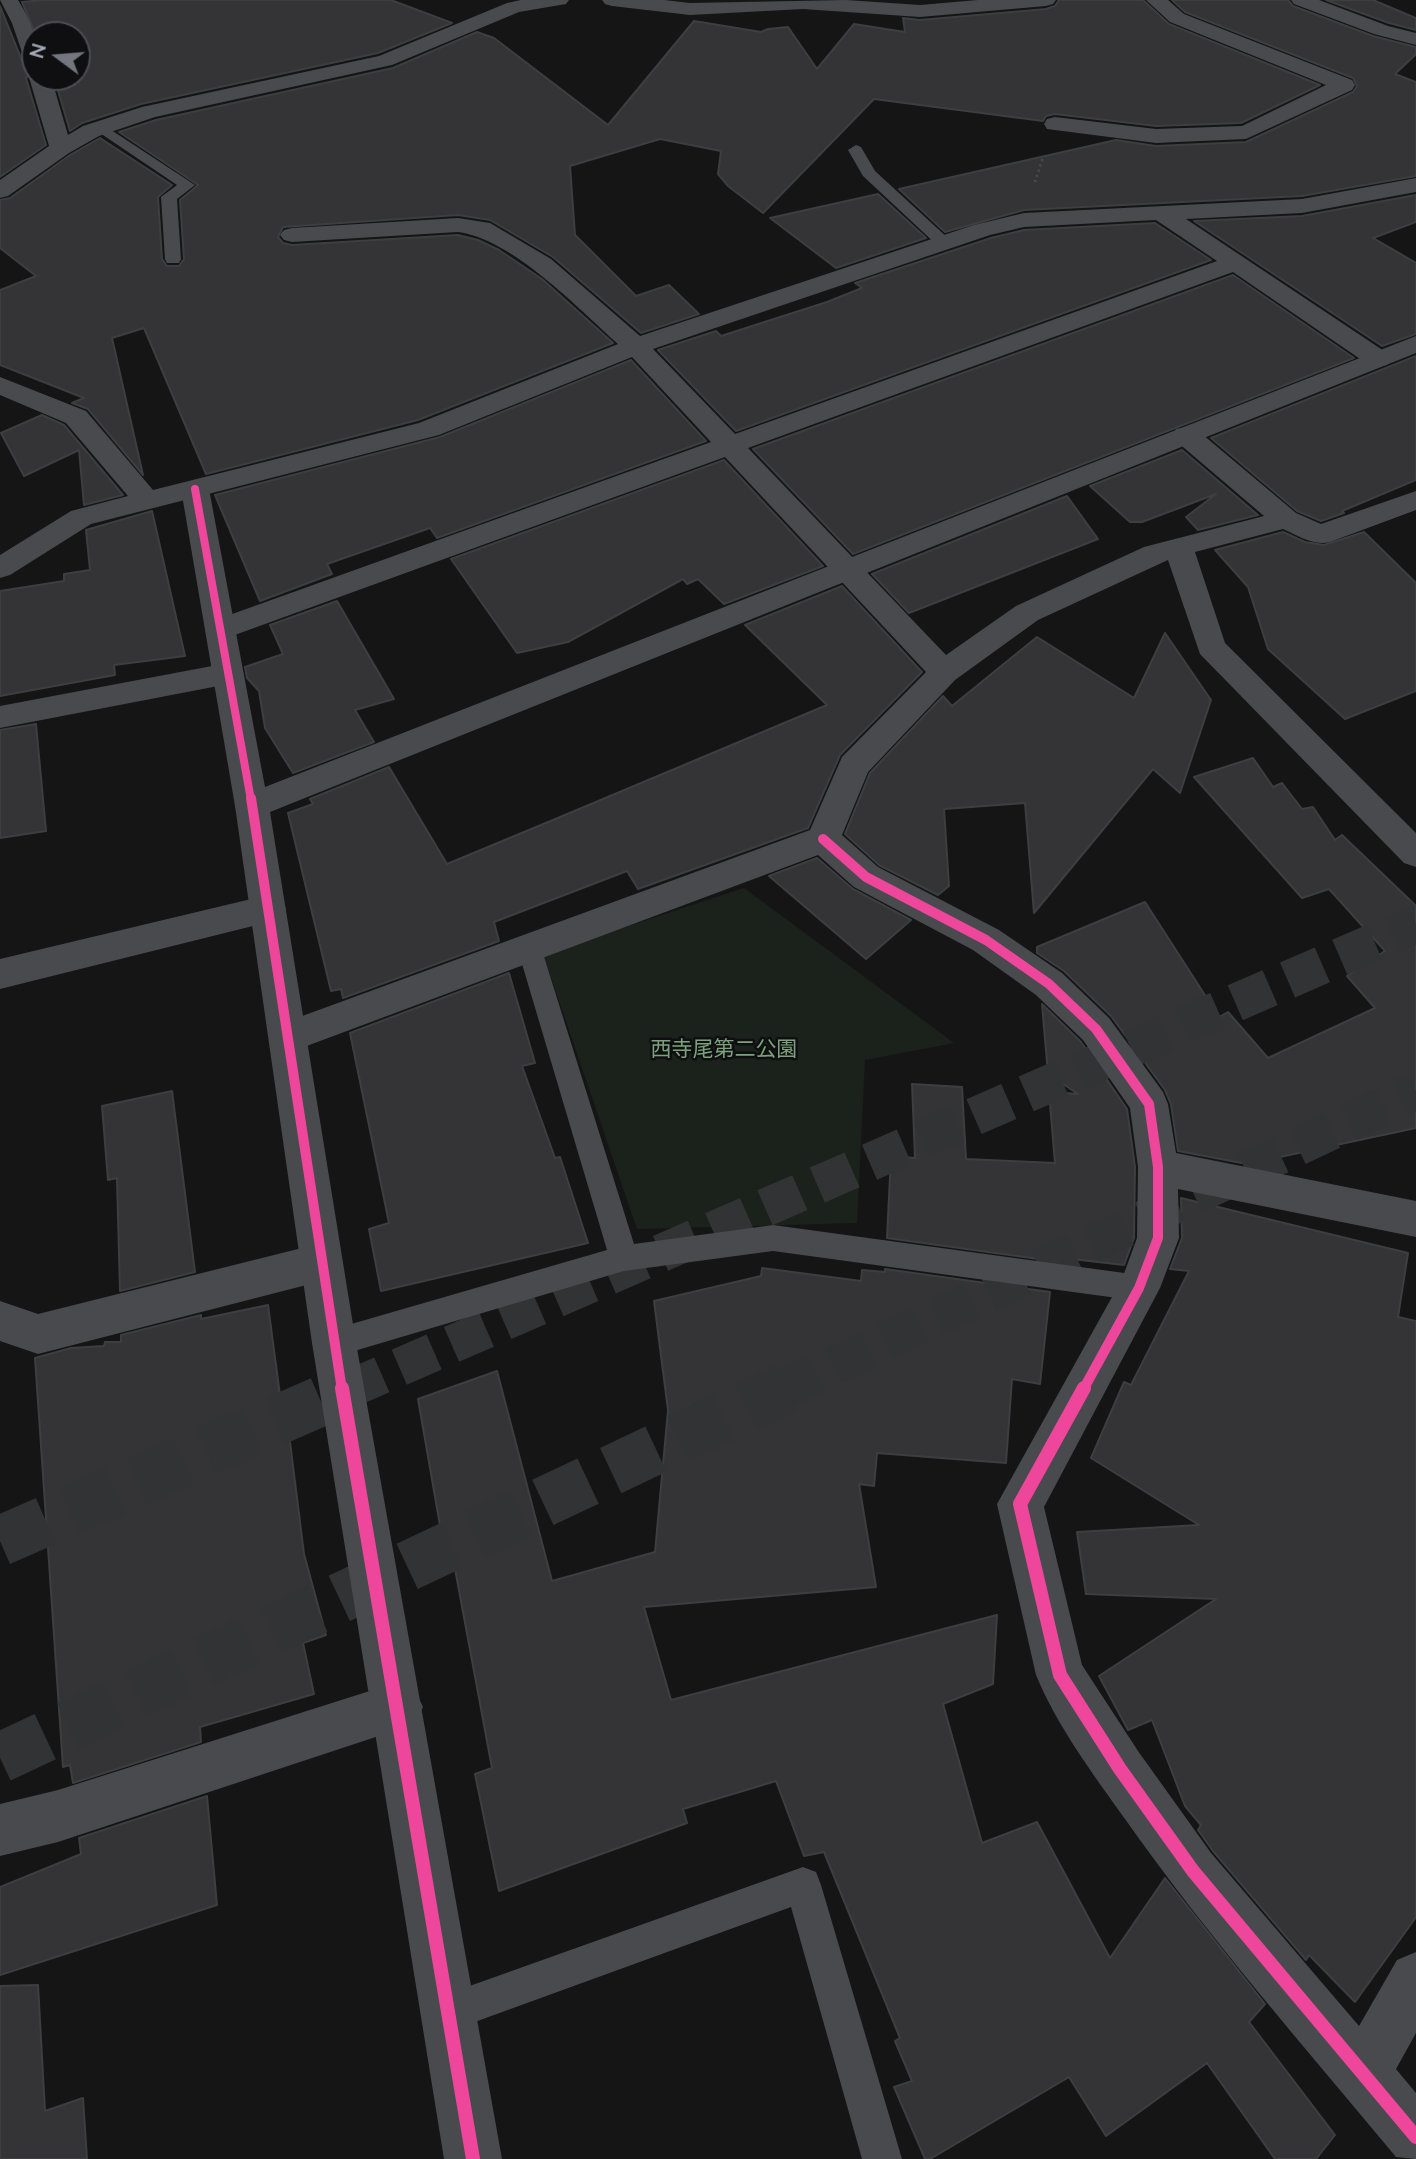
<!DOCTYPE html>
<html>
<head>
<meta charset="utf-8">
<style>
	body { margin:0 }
	#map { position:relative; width:1416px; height:2159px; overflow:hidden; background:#151515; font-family:Mulish,sans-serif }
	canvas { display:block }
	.north { position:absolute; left:21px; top:21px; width:70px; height:70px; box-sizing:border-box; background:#0f0f11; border:2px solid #4b4d53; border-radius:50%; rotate:286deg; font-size:19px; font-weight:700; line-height:28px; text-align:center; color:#a5abb7 }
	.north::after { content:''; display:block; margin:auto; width:24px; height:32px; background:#73767e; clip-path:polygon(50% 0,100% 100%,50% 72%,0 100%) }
</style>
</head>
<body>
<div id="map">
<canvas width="1416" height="2159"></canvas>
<div class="north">N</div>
</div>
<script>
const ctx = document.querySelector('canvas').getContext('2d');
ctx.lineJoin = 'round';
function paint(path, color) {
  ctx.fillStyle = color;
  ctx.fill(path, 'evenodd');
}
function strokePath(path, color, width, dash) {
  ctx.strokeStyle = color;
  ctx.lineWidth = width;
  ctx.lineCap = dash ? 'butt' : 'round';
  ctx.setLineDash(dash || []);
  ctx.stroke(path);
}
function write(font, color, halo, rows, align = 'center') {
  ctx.font = font + ' Mulish,"Noto Sans JP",sans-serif';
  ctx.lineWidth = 5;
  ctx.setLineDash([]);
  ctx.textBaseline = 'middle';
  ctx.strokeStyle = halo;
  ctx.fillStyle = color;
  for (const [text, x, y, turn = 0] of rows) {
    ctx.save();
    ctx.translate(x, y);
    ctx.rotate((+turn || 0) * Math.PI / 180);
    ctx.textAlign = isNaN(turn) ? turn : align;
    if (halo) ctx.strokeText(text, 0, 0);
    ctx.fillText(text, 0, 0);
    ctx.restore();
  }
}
paint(new Path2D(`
	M744 888 954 1043 865 1060 857 1223 637 1229 543 954Z`), '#1b221c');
const building = new Path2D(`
	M43 0H391L452 23 378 53 141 104 82 123 70 131 54 77H77V35H36L22 2Z
	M1059 0H1143L1169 24 1320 85 1241 123 1156 126 1055 114 1046 116 1043 121 874 99 763 213 728 186 718 174 721 151 660 139 570 166 575 235 636 296 669 285 699 314 641 333 553 257 490 220 458 215 283 227 278 237 283 243 292 245 458 235 478 240 499 250 542 279 613 343 418 420 206 474 144 328 112 338 143 475 88 409 72 403 84 398 0 365V290L36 276 0 248V200L10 198 70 155 100 138 172 185 158 197 162 259 167 266H179L184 259 180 200 198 185 119 132 156 120 393 68 477 32 494 38 608 125 694 21 761 32 768 29 788 27 817 69 854 24 905 32 903 18 920 20 1046 9 1055 6Z
	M1172 0H1288L1293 6 1373 36 1416 47V54L1395 74 1416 82V176L1302 196 1024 210 945 232 899 189 1116 140 1156 146 1246 142 1353 92 1357 86 1353 78 1185 12Z
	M1326 0H1373L1416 18V30L1389 23Z
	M0 6 23 63 27 68 35 69 26 78 46 145 0 177Z
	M878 194 926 238 836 268 770 218Z
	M1416 195V222L1373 238 1416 263V334L1382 346 1194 221 1302 216Z
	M1155 223 1211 260 736 431 658 350 716 331 721 336 827 302 862 288 855 283 991 238 1024 230Z
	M1233 275 1354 358 853 554 753 449Z
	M1416 356V480L1342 511 1344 513 1321 521 1297 511 1211 438Z
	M631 360 706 441 437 538 430 528 327 564 332 574 260 601 215 495 440 437Z
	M42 415 64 425 123 495 84 505 79 450 24 476 1 433Z
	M1182 450 1258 515 1198 530 1186 517 1216 494 1142 522H1130L1090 486Z
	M724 460 823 566 724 604 698 579 687 584 683 579 568 642 517 653 451 559Z
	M1067 496 1098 539 909 613 872 574Z
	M152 511 185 656 114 665 115 675 0 696V591L64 581V574L90 570 86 530Z
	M1283 532 1305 542 1324 545 1364 532 1416 583V691L1345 719 1268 649 1248 587 1215 550Z
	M842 586 922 672 840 755 808 828 638 889 627 871 494 922 499 941 343 998 341 989 331 991 288 813 313 804 310 799 389 767 447 864 553 820 827 705 745 625Z
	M337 601 394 699 355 710 374 742 293 773 265 728 259 691 247 678 245 667 283 654 270 625Z
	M1165 633 1211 700 1180 793 1153 769 1034 913 1025 803 944 809 949 886 938 895 879 865 845 834 870 773 943 696 952 706 1037 637 1134 698Z
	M36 724 46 831 0 838V730Z
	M1253 758 1273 787 1282 783 1302 809 1313 807 1335 840 1342 835 1416 906V1128L1247 1164 1178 1151 1171 1104 1165 1090 1111 1016 1064 971 1037 953V947L1145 902 1219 1017 1228 1012 1268 1058 1375 1008 1347 976 1385 951 1329 889 1302 898 1194 777Z
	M817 858 853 889 911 920 866 959 769 876Z
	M509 973 535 1063 522 1066 555 1158 560 1157 588 1243 381 1291 369 1229 389 1223 350 1033Z
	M1042 1004 1081 1042 1127 1109 1135 1167 1134 1238 1124 1265 1054 1257 1053 1261 887 1238 891 1156 915 1158 912 1084 962 1087 966 1159 1055 1163 1049 1092 1078 1094 1048 1074Z
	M172 1091 195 1272 120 1291 117 1178 108 1180 102 1106Z
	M1181 1198 1408 1253 1398 1317 1416 1321V1917L1355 2002 1309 1955 1306 1960 1213 1851 1198 1830 1201 1825 1185 1806 1152 1720 1128 1730 1099 1676 1216 1599 1086 1594 1077 1532 1199 1525 1091 1458 1124 1382 1131 1385 1189 1271 1170 1269 1182 1238Z
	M762 1268 861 1281 862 1270 885 1272V1269L1050 1292 1040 1384 1012 1379 1006 1463 877 1453 874 1486 859 1484 876 1587 644 1607 671 1700 997 1615 993 1684 943 1704 982 1843 1037 1822 1110 1958 1165 1878 1265 2004 1249 2022 1335 2135 1316 2159H1275L1207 2063 1106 2136 1069 2077 930 2159H925L894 2087 912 2081 895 2041 900 2038 824 1852 804 1856 776 1781 683 1809 687 1823 499 1891 475 1774 492 1768 453 1558 446 1560 418 1399 497 1371 552 1581 655 1552 668 1410 654 1301 761 1276Z
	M268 1305 281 1403 285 1402 304 1554 326 1635 303 1643 314 1694 200 1727 201 1742 73 1783 70 1765 63 1767 35 1358 71 1348 104 1346 105 1342H121V1335L201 1315V1319Z
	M207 1796 217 1905 0 1975V1887L81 1854 79 1838Z
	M38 1985 45 2111 83 2098 87 2159H0V1986Z`);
paint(building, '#343436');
strokePath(building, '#3d3e41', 2);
strokePath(new Path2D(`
	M347 1390 1416 924
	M782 1390 1416 1091`), '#323335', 38, [38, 19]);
strokePath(new Path2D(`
	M0 1541 351 1388
	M0 1758 786 1388`), '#323335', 50, [50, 25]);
strokePath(new Path2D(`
	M1035 182 1043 157`), '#4b4c50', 2.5, [2, 3.5]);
paint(new Path2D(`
	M102 124 195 185 177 199 181 259 179 263H167L165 259 161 197 177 185 97 131 95 128Z
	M856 145 861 147 875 171 950 240 952 243 950 246H938L863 176 848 150Z
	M529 937 538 940 541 947 634 1244 773 1225 1139 1275 1149 1279 1153 1288 1149 1297 1139 1301 773 1251 624 1271 334 1357 324 1353 319 1343 324 1333 334 1329 607 1250 517 947 520 940Z
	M803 1867 816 1872 821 1885 902 2159H862L791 1907 450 2031 437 2025 431 2012 437 1999 450 1993Z`), '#494a4e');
paint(new Path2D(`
	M0 0H18C36 30 35 33 35 67L28 65 25 61 12 23Z
	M521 0H569L566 4 519 12 392 65 155 117 99 136 69 153 8 196 0 198V180L49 146 29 77 33 73 35 72V77H51L68 135 83 126 142 107 379 56 507 3Z
	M602 0H664L690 3 846 0 920 5 978 0H1056L1053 4 1046 6 920 17 803 9 690 15 612 6 605 4Z
	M1146 0H1168L1184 14 1352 80 1355 85 1352 90 1246 139 1156 143 1047 129 1044 124 1047 119 1055 117 1156 129 1242 126 1326 85 1170 22Z
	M1291 0H1319L1388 26 1416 33V45L1374 34 1294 4Z
	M1416 178V192L1302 213 1186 219 1387 353 1391 359 1387 365 1378 367 1369 365 1233 272 748 448 946 655 1016 606 1144 547 1264 516 1176 441 1172 435 1176 429 1186 427 1196 429 1296 513 1321 524 1416 491V510L1330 542C1313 546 1299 536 1283 529L1195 552 1225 643 1416 833V867L1404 863 1200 654 1168 560 1038 620 955 680 868 772 842 835 878 867 999 930 1062 973 1109 1018 1163 1092 1168 1104 1176 1153 1416 1201V1237L1178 1189 1179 1238 1160 1288 1044 1507 1082 1665 1138 1751 1211 1853 1359 2026 1397 1960 1416 1952V2033L1396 2069 1416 2093V2159L1396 2157C1304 2046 1208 1937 1125 1819 1093 1774 1057 1726 1036 1675L997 1504 1122 1279 1137 1238 1138 1167 1130 1108 1083 1040 1036 995 973 950 854 887 818 855 288 1053 275 1048 269 1037 275 1026 810 830 842 757 926 672 725 457 232 636 221 639 210 636 206 629 210 622 711 442 632 357 439 435 91 524 10 575 0 578V555L71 511 128 496 66 423 0 395V377L86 411 153 490 419 423 618 344C578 308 512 239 458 232L292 242 284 240 280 235 284 230 292 228 458 218 490 223 551 259 640 336 974 225 1024 213 1302 199ZM1156 220 1217 261 735 434 653 349 990 235 1024 227Z
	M228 663 239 666 244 674 239 682 0 728V706Z
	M268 895 281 899 286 909 281 919 0 989V959Z
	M322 1243 337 1248 343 1262 337 1276 322 1281 38 1354 0 1341V1301L38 1314Z
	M398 1682 415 1690 423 1707 415 1724 58 1842 0 1856V1804L58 1790Z`), '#494a4e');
paint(new Path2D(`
	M1416 336V353L270 812 356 1343 502 2159H444L312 1343 235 806 181 489 185 483 195 480 205 483 209 489 265 787Z`), '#494a4e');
strokePath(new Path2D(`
	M195 489 251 800`), '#ed469a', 8);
strokePath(new Path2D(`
	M251 798 342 1390
	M823 839 866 877 986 940 1049 984 1096 1029 1149 1104 1158 1167V1238L1139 1288 1083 1390`), '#ed469a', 10);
strokePath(new Path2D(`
	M342 1388 473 2159
	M1084 1388 1020 1504 1060 1675 1120 1769 1193 1871 1416 2137`), '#ed469a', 14);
write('21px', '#7ca27c', '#0f0f11', [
	["西寺尾第二公園",724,1050]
]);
</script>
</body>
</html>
